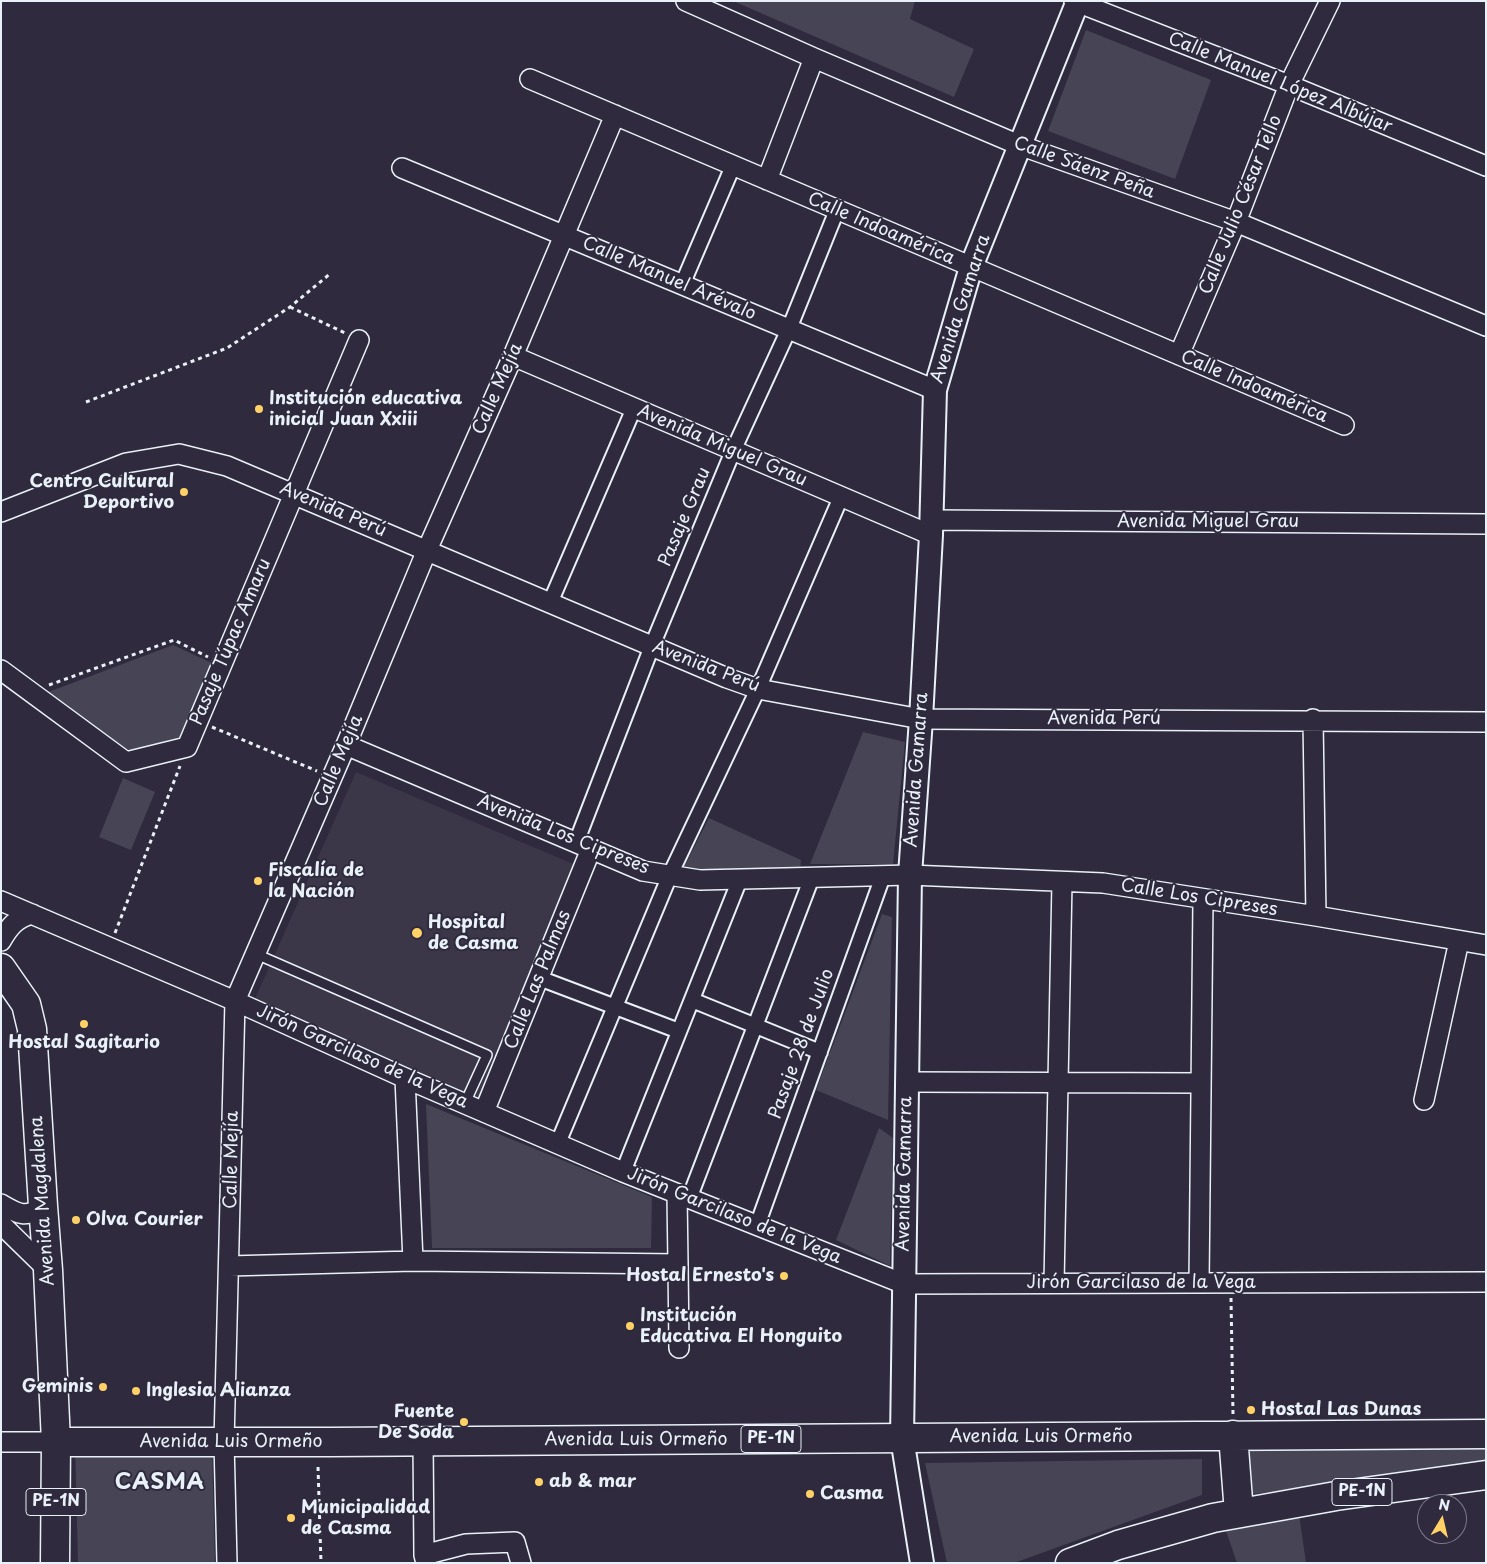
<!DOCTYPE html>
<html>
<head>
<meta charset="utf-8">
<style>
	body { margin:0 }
	#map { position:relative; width:1487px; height:1564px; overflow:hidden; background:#2f2a3d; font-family:"Playpen Sans",sans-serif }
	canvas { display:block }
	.frame { position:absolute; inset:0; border:2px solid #e8f1f8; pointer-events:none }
	.north { position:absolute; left:1417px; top:1494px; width:50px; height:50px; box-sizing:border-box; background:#2f2a3d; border:1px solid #797a88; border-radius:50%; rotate:9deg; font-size:14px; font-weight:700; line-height:20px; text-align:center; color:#e8f1f8 }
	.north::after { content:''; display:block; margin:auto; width:18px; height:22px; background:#ffd166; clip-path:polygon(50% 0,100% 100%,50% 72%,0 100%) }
</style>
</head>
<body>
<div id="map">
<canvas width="1487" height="1564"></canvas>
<div class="frame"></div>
<div class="north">N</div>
</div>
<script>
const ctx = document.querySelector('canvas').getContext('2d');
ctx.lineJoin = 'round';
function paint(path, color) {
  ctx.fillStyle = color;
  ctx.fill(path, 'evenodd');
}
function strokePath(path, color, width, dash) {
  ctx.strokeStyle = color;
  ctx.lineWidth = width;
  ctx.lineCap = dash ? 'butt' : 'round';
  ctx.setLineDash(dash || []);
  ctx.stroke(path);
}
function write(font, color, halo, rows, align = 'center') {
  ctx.font = font + ' "Playpen Sans",sans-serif';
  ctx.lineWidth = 4;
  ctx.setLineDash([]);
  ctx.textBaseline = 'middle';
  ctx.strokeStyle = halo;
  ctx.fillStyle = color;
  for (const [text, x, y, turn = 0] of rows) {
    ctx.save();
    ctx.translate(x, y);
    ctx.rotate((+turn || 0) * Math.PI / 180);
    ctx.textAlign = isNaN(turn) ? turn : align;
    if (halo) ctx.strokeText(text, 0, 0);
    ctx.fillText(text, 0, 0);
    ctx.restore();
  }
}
paint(new Path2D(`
	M356 772 578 866 480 1099 254 1001Z`), '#3b3749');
paint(new Path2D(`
	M733 1H915L910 19 974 49 954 97Z
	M1086 30 1211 80 1175 179 1048 131Z
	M173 645 212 663 180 737 130 751 43 694Z
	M863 732 905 742 893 864H810Z
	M123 778 155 792 131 850 99 837Z
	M709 818 801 860 800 872 682 871Z
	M882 914 892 917 888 1120 816 1090Z
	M426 1104 652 1197 651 1248H432Z
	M879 1128 893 1138 890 1266 836 1240Z
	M1486 1444V1467L1253 1494 1249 1446Z
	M212 1445 215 1563H78L75 1446Z
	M1202 1459V1495L1014 1563H947L925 1463Z
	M1299 1514 1306 1563H1237L1226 1531Z`), '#464455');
const service = new Path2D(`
	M256 954 487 1055 465 1103`);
const pedestrian = new Path2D(`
	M682 285 733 166
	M550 603 634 408
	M576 843 652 646 733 451 789 329 837 210
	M539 978 679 1031
	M692 1000 820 1052
	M558 1143 670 875 758 689 841 497
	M623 1172 740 879
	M689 1199 812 877
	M757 1226 883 876`);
const minor = new Path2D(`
	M686 1 814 58 1019 145 1236 222 1486 326
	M1074 1 1289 85 1486 166
	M530 79 1344 425
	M402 168 935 390
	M767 180 814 58
	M1179 355 1236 222 1289 85 1330 1
	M513 356 931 535
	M1 512 126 463 179 454 227 466 727 678 758 689 921 719 1486 722
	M931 520 1486 524
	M1 670 126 762 187 747 359 340
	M1313 719 1316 916
	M346 745 643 871 700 880 910 875 1103 883 1316 916 1486 945
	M1 901 235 1001 405 1078 623 1172 904 1284 1486 1282
	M1 941C9 927 16 918 32 914
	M405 1078 413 1261 678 1264 677 1194
	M907 1082 1201 1083
	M1424 1100 1459 941
	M484 1112 591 849
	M1 1204C18 1214 26 1219 43 1206
	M1 1224 48 1270
	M678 1264 679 1348
	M229 1266 413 1261
	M1054 1283 1062 882
	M1199 1283 1203 900
	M423 1441 424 1555 426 1563
	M1 1442H56
	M424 1555 466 1544 515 1542 521 1563
	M227 1563 224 1442 235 1001 346 745 427 550 513 356 615 115`);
const tertiary = new Path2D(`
	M922 1563 902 1438 910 875 921 719 931 535 935 390 971 267 1078 1`);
const trunk = new Path2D(`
	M1 968 26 1004 32 1029 43 1206 48 1270 56 1442 55 1563
	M1233 1435 1239 1513
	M56 1442H330L1486 1434
	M1070 1563 1118 1545 1213 1518 1336 1496 1486 1475`);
strokePath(service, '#e8f1f8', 12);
strokePath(pedestrian, '#e8f1f8', 18);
strokePath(minor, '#e8f1f8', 22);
strokePath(tertiary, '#e8f1f8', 26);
strokePath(trunk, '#e8f1f8', 31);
strokePath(new Path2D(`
	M290 307 345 333
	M86 402 227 348 290 307 331 273
	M49 685 174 640 208 657
	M212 727 317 771
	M115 933 180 766
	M1231 1298 1233 1414
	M318 1467 321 1563`), '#e8f1f8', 3, [4, 4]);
strokePath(service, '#2f2a3d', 9);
strokePath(pedestrian, '#2f2a3d', 14);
strokePath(minor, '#2f2a3d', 19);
strokePath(tertiary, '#2f2a3d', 22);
strokePath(trunk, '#2f2a3d', 28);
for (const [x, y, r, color] of [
	[259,409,5,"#ffd166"],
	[184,492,5,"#ffd166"],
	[258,881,5,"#ffd166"],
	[417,933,6,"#ffd166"],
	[84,1024,5,"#ffd166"],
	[76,1220,5,"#ffd166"],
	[784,1276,5,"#ffd166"],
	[630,1326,5,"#ffd166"],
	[103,1387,5,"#ffd166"],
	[136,1391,5,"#ffd166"],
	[1251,1410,5,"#ffd166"],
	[464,1422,5,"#ffd166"],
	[539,1482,5,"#ffd166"],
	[810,1494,5,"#ffd166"],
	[291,1518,5,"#ffd166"]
]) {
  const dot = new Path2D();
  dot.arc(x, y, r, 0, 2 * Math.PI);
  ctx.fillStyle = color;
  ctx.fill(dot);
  strokePath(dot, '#2f2a3d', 2);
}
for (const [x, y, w] of [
	[771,1439,60],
	[1362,1492,60],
	[56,1502,60]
]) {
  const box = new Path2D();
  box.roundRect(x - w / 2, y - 13.5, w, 27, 4);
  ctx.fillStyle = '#2f2a3d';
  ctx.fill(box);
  strokePath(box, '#e8f1f8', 1);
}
write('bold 16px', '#e8f1f8', null, [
	["PE-1N",771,1439],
	["PE-1N",1362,1492],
	["PE-1N",56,1502]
]);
write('18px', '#e8f1f8', '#2f2a3d', [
	["Calle Manuel López Albújar",1280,83,22],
	["Calle Sáenz Peña",1084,168,20],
	["Calle Julio César Tello",1241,205,-68],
	["Calle Indoamérica",881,229,23],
	["Calle Manuel Arévalo",669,279,23],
	["Avenida Gamarra",961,309,-72],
	["Calle Indoamérica",1254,387,23],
	["Calle Mejía",498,389,-66],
	["Avenida Miguel Grau",722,446,23],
	["Avenida Perú",333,510,23],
	["Pasaje Grau",685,517,-67],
	["Avenida Miguel Grau",1208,522],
	["Pasaje Túpac Amaru",231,642,-67],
	["Avenida Perú",706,667,21],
	["Avenida Perú",1104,719],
	["Calle Mejía",339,761,-67],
	["Avenida Gamarra",917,770,-86],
	["Avenida Los Cipreses",563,835,22],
	["Calle Los Cipreses",1199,898,9],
	["Calle Las Palmas",538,980,-68],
	["Pasaje 28 de Julio",802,1044,-70],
	["Jirón Garcilaso de la Vega",362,1057,24],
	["Calle Mejía",232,1160,-89],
	["Avenida Gamarra",905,1174,-89],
	["Avenida Magdalena",43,1201,-94],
	["Jirón Garcilaso de la Vega",734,1216,22],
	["Jirón Garcilaso de la Vega",1141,1283],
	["Avenida Luis Ormeño",1041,1437],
	["Avenida Luis Ormeño",636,1440],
	["Avenida Luis Ormeño",231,1442]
]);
write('bold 18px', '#e8f1f8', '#2f2a3d', [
	["Institución educativa",269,399],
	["inicial Juan Xxiii",269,420],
	["Centro Cultural",174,482,"right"],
	["Deportivo",174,503,"right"],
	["Fiscalía de",268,871],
	["la Nación",268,892],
	["Hospital",428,923],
	["de Casma",428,944],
	["Hostal Sagitario",84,1043,"center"],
	["Olva Courier",86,1220],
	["Hostal Ernesto's",774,1276,"right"],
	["Institución",640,1316],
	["Educativa El Honguito",640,1337],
	["Geminis",93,1387,"right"],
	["Inglesia Alianza",146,1391],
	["Hostal Las Dunas",1261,1410],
	["Fuente",454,1412,"right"],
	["De Soda",454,1433,"right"],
	["ab & mar",549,1482],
	["Casma",820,1494],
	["Municipalidad",301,1508],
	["de Casma",301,1529]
], 'left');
ctx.letterSpacing = '1px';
write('bold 22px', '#e8f1f8', '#2f2a3d', [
	["CASMA",160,1483]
]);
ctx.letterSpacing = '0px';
</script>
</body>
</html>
